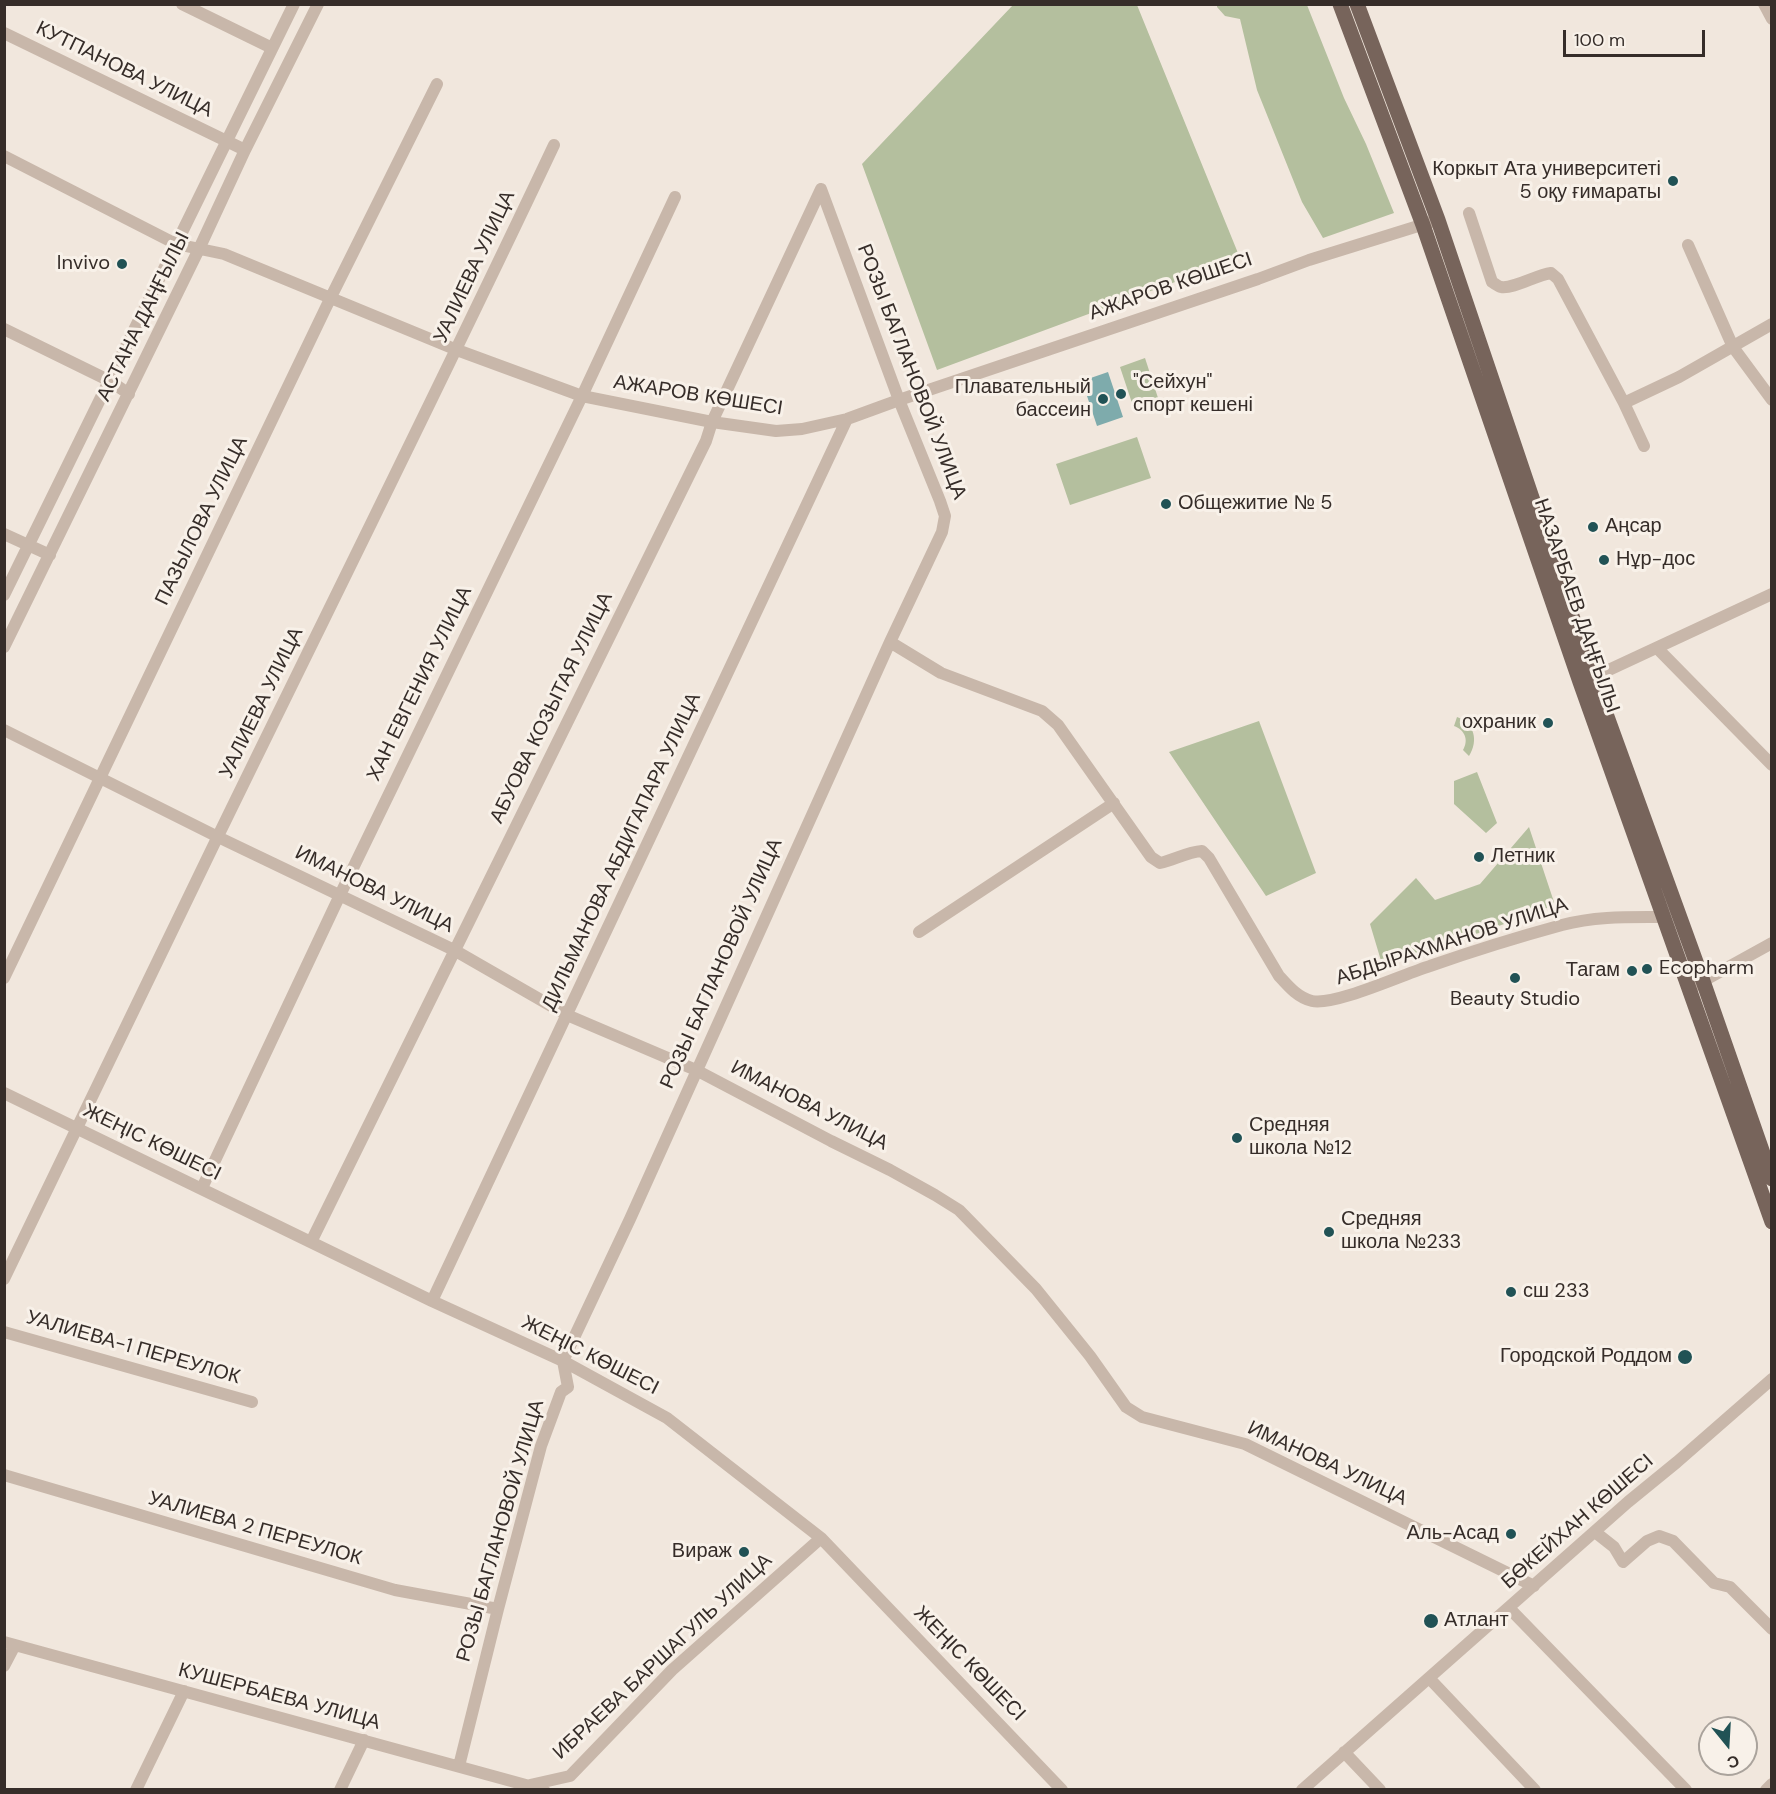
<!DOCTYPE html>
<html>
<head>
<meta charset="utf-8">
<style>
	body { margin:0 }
	#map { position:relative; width:1776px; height:1794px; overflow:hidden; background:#f1e7dd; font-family:"DM Sans",sans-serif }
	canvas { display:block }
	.frame { position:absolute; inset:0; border:6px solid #362d29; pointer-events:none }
	.north { position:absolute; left:1698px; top:1716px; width:60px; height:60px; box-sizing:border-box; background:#f8f1e9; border:2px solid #aaa39c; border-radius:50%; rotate:162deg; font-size:16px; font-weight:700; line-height:24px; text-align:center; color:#362d29 }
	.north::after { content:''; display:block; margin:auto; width:21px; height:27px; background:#215255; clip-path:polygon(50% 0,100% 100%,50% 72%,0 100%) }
	.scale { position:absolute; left:1563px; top:30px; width:142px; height:27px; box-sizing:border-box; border:3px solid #362d29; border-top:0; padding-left:8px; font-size:18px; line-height:21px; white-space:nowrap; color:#362d29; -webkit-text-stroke:4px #f8f1e9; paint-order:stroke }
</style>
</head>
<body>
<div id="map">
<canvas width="1776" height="1794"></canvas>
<div class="frame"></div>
<div class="north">С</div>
<div class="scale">100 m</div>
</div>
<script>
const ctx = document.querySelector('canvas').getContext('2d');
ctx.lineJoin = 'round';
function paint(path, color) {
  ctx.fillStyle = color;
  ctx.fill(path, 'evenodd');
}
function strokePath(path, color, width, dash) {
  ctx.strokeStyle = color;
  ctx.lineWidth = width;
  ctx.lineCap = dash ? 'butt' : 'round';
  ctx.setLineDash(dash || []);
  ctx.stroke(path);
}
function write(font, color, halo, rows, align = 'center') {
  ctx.font = font + ' "DM Sans",sans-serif';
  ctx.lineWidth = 6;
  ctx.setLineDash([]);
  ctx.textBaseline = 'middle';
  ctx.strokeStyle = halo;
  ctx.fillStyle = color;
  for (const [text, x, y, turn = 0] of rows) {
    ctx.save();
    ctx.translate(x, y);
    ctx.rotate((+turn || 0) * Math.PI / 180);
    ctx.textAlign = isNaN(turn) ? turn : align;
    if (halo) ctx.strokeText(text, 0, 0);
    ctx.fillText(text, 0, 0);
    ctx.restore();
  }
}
paint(new Path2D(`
	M1013 5H1137L1240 258 937 370 862 164Z
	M1217 5H1307L1344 98 1366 144 1394 213 1323 238 1302 202 1257 90 1240 19 1225 16 1217 7Z
	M1145 358 1160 404 1135 412 1120 367Z
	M1137 437 1151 478 1070 505 1056 464Z
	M1457 717C1474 723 1479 740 1469 756L1463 750C1469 740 1465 730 1454 726Z
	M1259 721 1316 873 1266 896 1169 752Z
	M1477 772 1497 823 1486 833 1454 804V781Z
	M1529 827 1555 905 1488 930 1382 964 1370 924 1416 878 1435 900 1480 884Z`), '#b4bf9e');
paint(new Path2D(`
	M1108 372 1123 417 1097 426 1082 381Z`), '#7eabac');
strokePath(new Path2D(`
	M182 4 272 48
	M1764 4 1772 19
	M4 33 245 150
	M4 156 176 244 224 254 457 350 582 396 712 422 776 431 802 429 847 419 899 400 1258 279 1309 260 1431 222
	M1469 213 1492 282C1494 283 1499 287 1501 287 1514 289 1536 275 1551 273L1558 279 1624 403 1644 446
	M1688 245 1733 347 1772 400
	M4 329 110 381 129 394
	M1624 403 1679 377 1772 324
	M4 534 50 555
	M4 595 294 4
	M890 642 941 673 1042 711 1058 725 1151 857 1160 863C1174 860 1187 852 1202 851L1209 858 1279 976C1288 986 1298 998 1312 1001 1335 1006 1404 974 1430 966 1473 951 1518 937 1562 925 1595 916 1628 917 1662 917
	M4 647 199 249 245 150 318 4
	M1657 648 1772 765
	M1585 681 1772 594
	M4 730 218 837 454 950 567 1015 696 1070 831 1141 890 1170 935 1195 959 1210 1036 1289 1090 1356 1126 1407 1142 1417 1245 1444 1534 1586
	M919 932 1114 803
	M4 978 330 299 437 84
	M1696 985 1772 943
	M4 1093 432 1301 563 1361 667 1418 821 1538 1062 1790
	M202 1188 340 895 582 396 675 197
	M311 1242 706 441 712 422 821 189
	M4 1279C77 1131 147 982 219 834 331 604 445 376 554 145
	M432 1301 847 419
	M4 1332 252 1402
	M4 1475 395 1590 498 1609
	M1595 1532 1614 1547 1623 1562 1647 1541 1659 1536 1673 1541 1714 1583 1730 1587 1772 1629
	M1509 1608 1686 1790
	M4 1642 544 1790
	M4 1666 15 1645
	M1429 1678 1535 1790
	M1344 1752 1380 1790
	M459 1766 498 1609 541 1446 561 1392 568 1387 563 1361 630 1219 890 642 942 532 945 516 940 501 899 400 821 189
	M530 1785 570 1776 672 1670 821 1538
	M136 1790 184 1691
	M340 1790 364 1740
	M1302 1790 1628 1502 1677 1462 1772 1379
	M1766 1790 1772 1784`), '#c8b7aa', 12);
strokePath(new Path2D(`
	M1340 4 1423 225 1580 682 1772 1222
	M1357 4 1438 220 1593 678 1703 981 1772 1179`), '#77645b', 15);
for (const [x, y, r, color] of [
	[1673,181,6,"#215255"],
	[122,264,6,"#215255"],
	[1121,394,6,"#215255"],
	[1103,399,6,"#215255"],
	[1166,504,6,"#215255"],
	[1593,527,6,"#215255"],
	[1604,560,6,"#215255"],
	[1548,723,6,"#215255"],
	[1479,857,6,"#215255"],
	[1647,969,6,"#215255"],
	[1632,971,6,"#215255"],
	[1515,978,6,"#215255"],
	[1237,1138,6,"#215255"],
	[1329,1232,6,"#215255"],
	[1511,1292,6,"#215255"],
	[1685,1357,8,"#215255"],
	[1511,1534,6,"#215255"],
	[744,1552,6,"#215255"],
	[1431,1621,8,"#215255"]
]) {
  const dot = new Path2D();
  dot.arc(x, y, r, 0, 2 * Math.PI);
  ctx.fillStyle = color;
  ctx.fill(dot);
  strokePath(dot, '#f8f1e9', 2);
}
write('20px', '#362d29', '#f8f1e9', [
	["КУТПАНОВА УЛИЦА",124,70,26],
	["УАЛИЕВА УЛИЦА",475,267,-65],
	["АЖАРОВ КӨШЕСІ",1171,287,-19],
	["АСТАНА ДАҢҒЫЛЫ",144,317,-64],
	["РОЗЫ БАГЛАНОВОЙ УЛИЦА",911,372,69],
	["АЖАРОВ КӨШЕСІ",698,396,9],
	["ПАЗЫЛОВА УЛИЦА",202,521,-64],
	["НАЗАРБАЕВ ДАҢҒЫЛЫ",1576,606,71],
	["ХАН ЕВГЕНИЯ УЛИЦА",420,684,-64],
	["УАЛИЕВА УЛИЦА",262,703,-64],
	["АБУОВА КОЗЫТАЯ УЛИЦА",552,708,-64],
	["ДИЛЬМАНОВА АБДИГАПАРА УЛИЦА",622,852,-65],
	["ИМАНОВА УЛИЦА",374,890,26],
	["АБДЫРАХМАНОВ УЛИЦА",1452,942,-18],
	["РОЗЫ БАГЛАНОВОЙ УЛИЦА",722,964,-66],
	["ИМАНОВА УЛИЦА",809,1106,27],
	["ЖЕҢІС КӨШЕСІ",152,1143,26],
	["УАЛИЕВА-1 ПЕРЕУЛОК",133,1348,16],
	["ЖЕҢІС КӨШЕСІ",590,1356,27],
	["ИМАНОВА УЛИЦА",1327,1464,25],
	["БӨКЕЙХАН КӨШЕСІ",1578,1522,-41],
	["УАЛИЕВА 2 ПЕРЕУЛОК",255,1529,16],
	["РОЗЫ БАГЛАНОВОЙ УЛИЦА",501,1531,-74],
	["ИБРАЕВА БАРШАГУЛЬ УЛИЦА",663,1657,-43],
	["ЖЕҢІС КӨШЕСІ",969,1664,46],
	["КУШЕРБАЕВА УЛИЦА",279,1697,15]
]);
write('20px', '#362d29', '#f8f1e9', [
	["Коркыт Ата университеті",1661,170,"right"],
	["5 оқу ғимараты",1661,193,"right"],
	["Invivo",110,264,"right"],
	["\"Сейхун\"",1133,383],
	["спорт кешені",1133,406],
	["Плавательный",1091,388,"right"],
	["бассеин",1091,411,"right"],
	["Общежитие № 5",1178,504],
	["Аңсар",1605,527],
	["Нұр-дос",1616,560],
	["охраник",1536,723,"right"],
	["Летник",1491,857],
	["Ecopharm",1659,969],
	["Тагам",1620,971,"right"],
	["Beauty Studio",1515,1000,"center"],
	["Средняя",1249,1126],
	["школа №12",1249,1149],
	["Средняя",1341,1220],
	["школа №233",1341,1243],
	["сш 233",1523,1292],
	["Городской Роддом",1672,1357,"right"],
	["Аль-Асад",1499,1534,"right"],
	["Вираж",732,1552,"right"],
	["Атлант",1444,1621]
], 'left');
</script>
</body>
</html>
